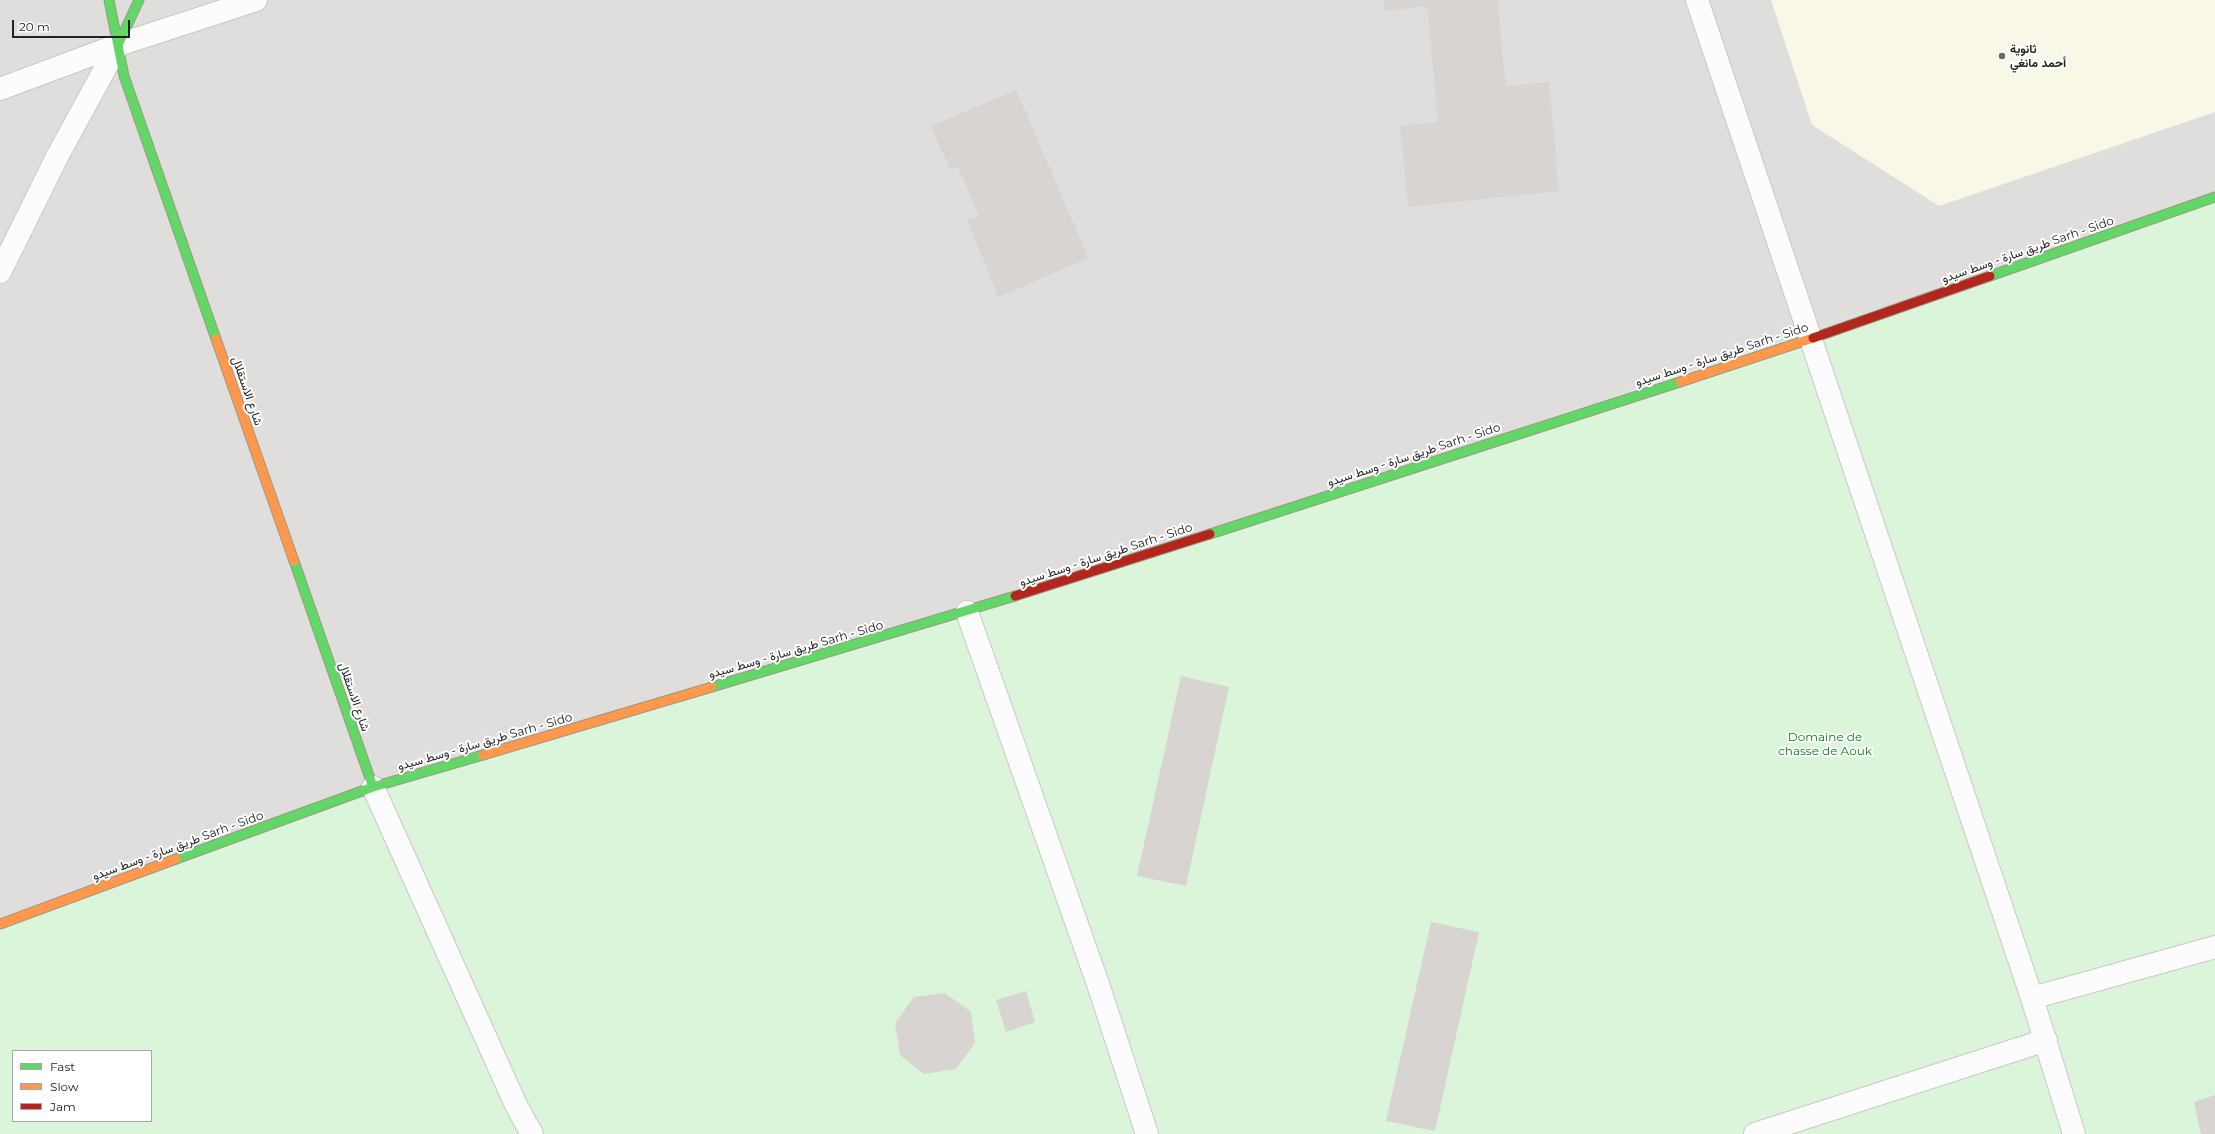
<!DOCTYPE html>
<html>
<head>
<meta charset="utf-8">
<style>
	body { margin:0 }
	#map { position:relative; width:2215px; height:1134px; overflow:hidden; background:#f0eeeb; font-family:Montserrat,sans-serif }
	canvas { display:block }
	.legend { position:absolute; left:12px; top:1050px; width:140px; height:72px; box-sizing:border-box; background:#fff; border:1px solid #a7a7a7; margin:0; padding:5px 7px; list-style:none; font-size:12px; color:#222 }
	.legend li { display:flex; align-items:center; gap:8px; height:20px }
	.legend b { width:20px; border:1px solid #a7a7a7 }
	.scale { position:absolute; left:12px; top:20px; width:118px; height:18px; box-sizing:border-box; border:2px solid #222; border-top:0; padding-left:5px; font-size:12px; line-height:14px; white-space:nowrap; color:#222; -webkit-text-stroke:3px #fff; paint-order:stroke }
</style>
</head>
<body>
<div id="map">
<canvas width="2215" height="1134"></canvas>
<ul class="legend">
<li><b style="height:5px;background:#63d668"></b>Fast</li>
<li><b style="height:5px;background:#ff974d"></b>Slow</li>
<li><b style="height:5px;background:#b3261e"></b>Jam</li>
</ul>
<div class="scale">20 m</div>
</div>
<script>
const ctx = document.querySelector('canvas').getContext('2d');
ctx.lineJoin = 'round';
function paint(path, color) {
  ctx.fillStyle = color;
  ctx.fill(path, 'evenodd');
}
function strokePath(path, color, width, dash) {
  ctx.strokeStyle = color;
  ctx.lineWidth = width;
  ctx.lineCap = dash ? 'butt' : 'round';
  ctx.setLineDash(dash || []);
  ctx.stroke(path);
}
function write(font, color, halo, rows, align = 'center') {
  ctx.font = font + ' Montserrat,Vazirmatn,sans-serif';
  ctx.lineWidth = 4;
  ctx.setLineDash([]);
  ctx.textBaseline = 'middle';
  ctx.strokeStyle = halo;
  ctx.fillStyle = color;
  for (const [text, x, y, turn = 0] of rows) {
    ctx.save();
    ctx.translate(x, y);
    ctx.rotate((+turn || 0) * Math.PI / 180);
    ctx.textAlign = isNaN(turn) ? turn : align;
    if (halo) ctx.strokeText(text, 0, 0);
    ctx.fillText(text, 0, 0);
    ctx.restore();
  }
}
paint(new Path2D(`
	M0 0H2215V1134H0ZM13 1051H151V1121H13Z`), '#dfdedc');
paint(new Path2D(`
	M1771 0H2215V112L1939 206 1812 125Z`), '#f8f7e8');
paint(new Path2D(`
	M2215 197V1134H0V923L373 787 967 612ZM13 1051H151V1121H13Z`), '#daf5da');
paint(new Path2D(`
	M1384 0H1497L1506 86 1549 82 1559 191 1408 207 1400 126 1438 122 1427 6 1385 11Z
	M1016 90 1088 258 999 297 967 220 979 216 957 166 950 170 931 126Z
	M1181 676 1229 687 1186 886 1137 876Z
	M1431 922 1479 932 1435 1131 1386 1121Z
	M1026 991 1035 1022 1006 1032 996 1000Z
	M945 993 971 1012 975 1043 956 1069 924 1074 900 1055 895 1023 914 997Z
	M2215 1095V1134H2201L2194 1102Z`), '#d7d4d2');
const street = new Path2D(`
	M1697 0 2032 998 2074 1134
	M0 89 118 45 256 0
	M0 272 58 155 118 45
	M967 612 1098 984 1147 1134
	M373 787 516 1105 532 1134
	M2032 998 2215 947
	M1755 1134 2046 1040`);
const fast = new Path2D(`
	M109 0 124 76 216 339
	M118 45 139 0
	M1990 276 2215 197
	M1210 534 1680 382
	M294 561 373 787
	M712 687 1015 596
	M176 859 373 787 483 755`);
const slow = new Path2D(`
	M216 339 294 561
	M1680 382 1813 338
	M483 755 712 687
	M0 924 176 859`);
const jam = new Path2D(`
	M1813 338 1990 276
	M1015 596 1210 534`);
strokePath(street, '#c9c8c7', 24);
strokePath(fast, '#999a82', 11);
strokePath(slow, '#999a82', 11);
strokePath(jam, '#999a82', 11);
strokePath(street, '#fdfcfc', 22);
strokePath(fast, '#63d668', 9);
strokePath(slow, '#ff974d', 9);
strokePath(jam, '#b3261e', 9);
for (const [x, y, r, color] of [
	[2002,56,4,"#6a6968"]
]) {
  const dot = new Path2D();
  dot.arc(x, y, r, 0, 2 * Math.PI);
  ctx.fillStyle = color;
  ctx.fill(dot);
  strokePath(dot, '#fff', 1.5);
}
write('bold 12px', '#222', '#fff', [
	["ثانوية",2010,49],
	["أحمد مانغي",2010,63]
], 'left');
write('12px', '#222', '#fff', [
	["طريق سارة - وسط سيدو Sarh - Sido",2028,250,-19],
	["طريق سارة - وسط سيدو Sarh - Sido",1722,355,-18],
	["شارع الاستقلال",247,391,71],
	["طريق سارة - وسط سيدو Sarh - Sido",1414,455,-18],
	["طريق سارة - وسط سيدو Sarh - Sido",1106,555,-18],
	["طريق سارة - وسط سيدو Sarh - Sido",796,650,-16],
	["شارع الاستقلال",354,697,71],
	["طريق سارة - وسط سيدو Sarh - Sido",485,742,-16],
	["طريق سارة - وسط سيدو Sarh - Sido",178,846,-20]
]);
write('12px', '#0c8416', '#fff', [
	["Domaine de",1825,737],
	["chasse de Aouk",1825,751]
]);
</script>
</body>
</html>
